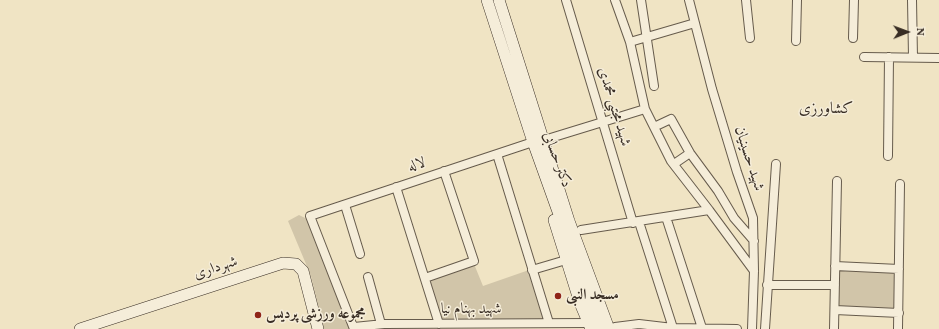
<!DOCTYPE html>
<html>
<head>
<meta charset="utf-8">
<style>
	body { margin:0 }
	#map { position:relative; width:939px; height:329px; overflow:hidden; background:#f0e4c4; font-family:Vollkorn,serif }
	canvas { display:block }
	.north { position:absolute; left:887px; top:12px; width:40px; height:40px; -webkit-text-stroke:3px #f5edd9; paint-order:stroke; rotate:89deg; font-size:11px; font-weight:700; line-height:16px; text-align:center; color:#382d24 }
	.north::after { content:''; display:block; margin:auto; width:14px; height:18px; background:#382d24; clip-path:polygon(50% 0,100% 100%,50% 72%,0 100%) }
</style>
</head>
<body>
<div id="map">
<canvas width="939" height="329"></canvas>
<div class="north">N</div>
</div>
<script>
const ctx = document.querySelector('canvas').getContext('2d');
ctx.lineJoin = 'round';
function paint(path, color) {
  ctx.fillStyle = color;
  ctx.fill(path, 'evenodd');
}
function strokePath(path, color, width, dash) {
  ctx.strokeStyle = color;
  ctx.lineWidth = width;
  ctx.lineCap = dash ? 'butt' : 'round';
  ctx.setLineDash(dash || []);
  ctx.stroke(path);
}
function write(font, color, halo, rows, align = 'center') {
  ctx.font = font + ' Vollkorn,Amiri,serif';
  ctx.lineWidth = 3;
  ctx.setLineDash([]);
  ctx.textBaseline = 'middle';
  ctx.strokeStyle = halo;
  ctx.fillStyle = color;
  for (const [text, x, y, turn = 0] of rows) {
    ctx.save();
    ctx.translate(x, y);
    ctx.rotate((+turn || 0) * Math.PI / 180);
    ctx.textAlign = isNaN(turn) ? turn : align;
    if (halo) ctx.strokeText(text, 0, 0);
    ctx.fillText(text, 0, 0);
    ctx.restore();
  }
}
paint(new Path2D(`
	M299 215 307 219 350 329H324L311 276 288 221Z
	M474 264 483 286 529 270 544 320 442 321 428 280Z
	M840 269 895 271 894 308 838 306Z`), '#d1c5a9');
const street = new Path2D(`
	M566 0 633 223
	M615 0 630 42
	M641 0 654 86
	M689 0 712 89 737 172 753 218 754 271 752 329
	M746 0 750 38
	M912 0 913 57
	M695 23 630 42 645 109 671 161 709 210
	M853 38 854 0
	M796 41 797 0
	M864 57 939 58
	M654 127 671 119 690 153 718 191 734 218 754 241
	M544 140 645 109
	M497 154 549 323
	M888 156 889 57
	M674 164 690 153
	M396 187 439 324
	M345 205 360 254
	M666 217 702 328
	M639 222 673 328
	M581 230 709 210 754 271
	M835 266 899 269
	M532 270 566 260
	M368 277 381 324
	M425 278 474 261 444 171
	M767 285H835
	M835 310 899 313
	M354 327 384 324 589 323
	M615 327 639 324 673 328 737 329
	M354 329 310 216 533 142
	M765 329 776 164
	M834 329 837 181
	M898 329 900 184`);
const secondary = new Path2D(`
	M487 0 533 142 600 329
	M499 0 569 221 609 329
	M554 220 580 303 591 329
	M80 329 283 263 296 264 303 271 318 329`);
strokePath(street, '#665b4c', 10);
strokePath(secondary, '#382d24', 12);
strokePath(street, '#f5edd9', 8);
strokePath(secondary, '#f5edd9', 11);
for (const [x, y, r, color] of [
	[558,296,4,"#8f2418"],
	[258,315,4,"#8f2418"]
]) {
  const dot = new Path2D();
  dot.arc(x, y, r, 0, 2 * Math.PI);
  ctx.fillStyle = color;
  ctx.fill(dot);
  strokePath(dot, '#f5edd9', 1.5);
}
write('15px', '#382d24', '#f5edd9', [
	["شهید مجتبی محمدی",613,107,73],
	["شهید حسینیان",748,159,72],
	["دکتر حسابی",556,160,70],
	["لاله",417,166,-18],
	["شهرداری",216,269,-18],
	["شهید بهنام نیا",471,310]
]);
write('bold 15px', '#382d24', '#f5edd9', [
	["مسجد النبی",566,296],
	["مجموعه ورزشی پردیس",266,315]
], 'left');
write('16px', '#382d24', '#f5edd9', [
	["کشاورزی",826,110]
]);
</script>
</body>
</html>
